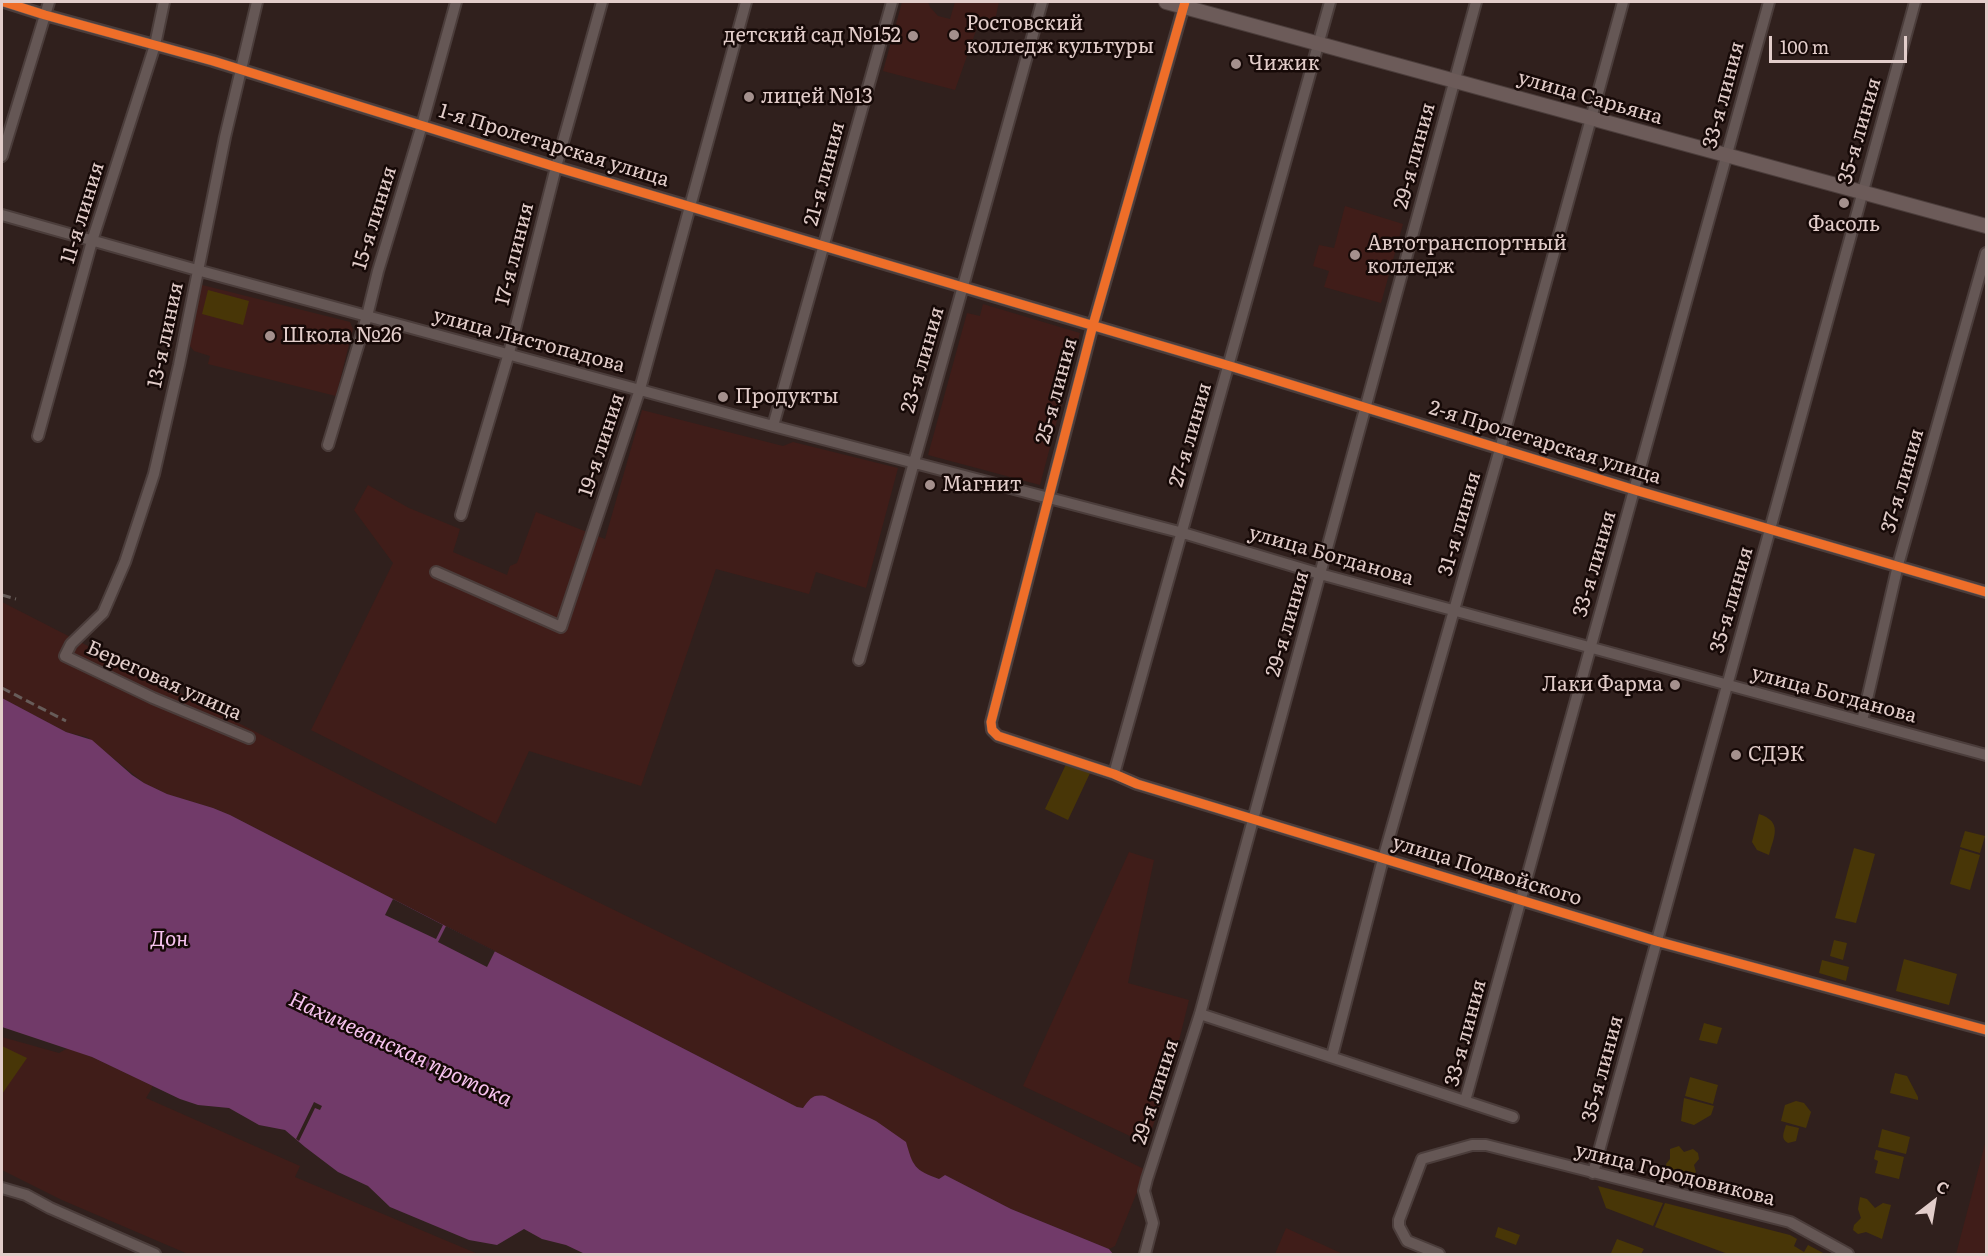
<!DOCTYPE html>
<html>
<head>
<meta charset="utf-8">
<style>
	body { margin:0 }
	#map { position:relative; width:1988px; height:1256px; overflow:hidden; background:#30201d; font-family:Literata,serif }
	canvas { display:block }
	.frame { position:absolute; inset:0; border:3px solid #e2cdca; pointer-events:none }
	.north { position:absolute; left:1904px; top:1172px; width:60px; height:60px; -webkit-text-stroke:4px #160907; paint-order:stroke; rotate:31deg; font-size:16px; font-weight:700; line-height:24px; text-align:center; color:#e2cdca }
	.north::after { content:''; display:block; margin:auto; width:21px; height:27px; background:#e2cdca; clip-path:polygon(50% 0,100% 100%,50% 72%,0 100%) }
	.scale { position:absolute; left:1769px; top:36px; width:138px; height:27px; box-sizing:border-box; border:3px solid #e2cdca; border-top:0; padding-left:8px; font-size:18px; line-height:21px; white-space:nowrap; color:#e2cdca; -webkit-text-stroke:4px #160907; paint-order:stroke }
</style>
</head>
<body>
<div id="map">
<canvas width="1988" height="1256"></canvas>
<div class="frame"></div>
<div class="north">С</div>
<div class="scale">100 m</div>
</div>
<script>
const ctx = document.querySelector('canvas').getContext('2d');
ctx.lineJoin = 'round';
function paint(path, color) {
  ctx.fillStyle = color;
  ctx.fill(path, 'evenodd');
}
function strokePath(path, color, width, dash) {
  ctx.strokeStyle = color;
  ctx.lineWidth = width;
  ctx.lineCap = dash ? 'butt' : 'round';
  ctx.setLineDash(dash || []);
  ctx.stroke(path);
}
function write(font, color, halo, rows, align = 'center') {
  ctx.font = font + ' Literata,serif';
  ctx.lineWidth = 5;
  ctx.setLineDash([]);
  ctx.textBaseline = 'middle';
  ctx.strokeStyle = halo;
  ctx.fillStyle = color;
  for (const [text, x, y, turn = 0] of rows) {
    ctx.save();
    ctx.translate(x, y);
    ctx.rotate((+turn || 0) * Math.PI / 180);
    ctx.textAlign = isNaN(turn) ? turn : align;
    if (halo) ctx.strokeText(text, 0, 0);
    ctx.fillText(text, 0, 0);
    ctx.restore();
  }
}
paint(new Path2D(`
	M902 2H928L930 7 938 16 950 19 955 2H999L994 25 979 22 955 90 883 71Z
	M1345 206 1403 224 1381 303 1324 287 1329 271 1313 266 1319 245 1334 248Z
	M202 285 350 322 353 329 336 396 208 364 210 356 194 351 187 342Z
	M983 304 1080 333 1040 485 928 455 967 313 980 316Z
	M642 410 783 446 793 442 898 468 866 588 816 572 809 594 716 569 641 786 529 751 496 824 311 730 393 563 354 510 368 485 409 508 460 529 453 552 507 575 510 566 517 563 536 512 605 539Z
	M2 602 381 796 1146 1170 1115 1246 1109 1249 1011 1209 945 1175 939 1179 924 1173 916 1168 876 1121 825 1097 818 1095 803 1108 797 1107 230 815 213 808 167 794 144 783 87 737 66 732 2 698Z
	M1129 852 1154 860 1128 983 1189 1000 1173 1065 1147 1144 1023 1086Z
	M2 1037 59 1053 68 1048 92 1057 153 1086 146 1098 300 1166 295 1177 478 1254H188L62 1200 2 1170Z
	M1986 1140V1254H1956L1969 1205Z
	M1286 1228 1343 1254H1275Z`), '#401d19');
paint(new Path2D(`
	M208 290 249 301 243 325 202 314Z
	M1068 760 1091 771 1068 820 1045 809Z
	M1759 814C1783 822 1774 836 1769 855L1757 850 1752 842Z
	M1965 831 1985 836 1980 853 1960 847Z
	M1854 848 1875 854 1856 923 1835 918Z
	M1960 849 1980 855 1970 890 1950 884Z
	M1834 940 1847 943 1843 960 1830 956Z
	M1904 959 1957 974 1949 1005 1896 991Z
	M1822 960 1849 967 1846 981 1819 973Z
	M1704 1023 1722 1028 1717 1044 1699 1040Z
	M2 1046 27 1058 2 1094Z
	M1895 1073 1907 1076 1918 1097V1100L1890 1093Z
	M1690 1077 1718 1085 1713 1104 1685 1096Z
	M1684 1098 1714 1106 1711 1115 1694 1125 1681 1121Z
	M1796 1101 1804 1103 1811 1112 1806 1128 1781 1121 1785 1105Z
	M1786 1125 1799 1128 1796 1141 1788 1143C1780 1139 1784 1132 1786 1125Z
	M1882 1129 1910 1137 1906 1154 1878 1147Z
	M1679 1146 1684 1152 1693 1149 1698 1153 1699 1159 1694 1165 1696 1172 1692 1177H1685L1680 1172 1672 1173 1667 1170 1666 1164 1670 1159V1149Z
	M1876 1150 1904 1157 1899 1179 1875 1173 1878 1161 1874 1159Z
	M1598 1186 1663 1203 1653 1226 1606 1208Z
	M1860 1197 1867 1199 1875 1208 1883 1203 1891 1205 1882 1239 1866 1232 1858 1234 1853 1230 1854 1225 1861 1218 1858 1209Z
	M1665 1203 1790 1235 1797 1239 1794 1246 1804 1252 1808 1245 1825 1254H1728L1655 1227Z
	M1498 1227 1520 1235 1516 1245 1495 1237Z
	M1617 1239 1644 1249 1641 1254H1616L1611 1253Z`), '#483607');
paint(new Path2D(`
	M2 698 66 732 92 740 132 775 144 783 167 794 213 808 230 815 797 1107 803 1108C810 1099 812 1094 825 1096L876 1121 906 1142C913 1166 914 1170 939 1179L945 1175 1011 1209 1109 1249 1113 1254H585L566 1245 542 1239 524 1229 497 1245 469 1240 390 1207 368 1186 338 1172 305 1147 285 1130 259 1125 229 1108 198 1105 180 1099 92 1057 2 1027Z`), '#713a69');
paint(new Path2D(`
	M393 899 443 925 436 939 385 915Z
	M446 926 495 951 487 967 438 942Z
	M314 1102 322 1106 320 1110 315 1108 299 1141 296 1139Z`), '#30201d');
const minor = new Path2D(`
	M4 2 45 15 213 61 556 167 1230 366 1635 490 1986 592
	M1185 2 1093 325 991 722 992 730 998 736 1114 774 1137 784 1656 941 1986 1030
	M2 156 49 2
	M2 215 197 270 773 426 1183 533 1320 574 1986 755
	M773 426 892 2
	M38 436 92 241 155 45 164 2
	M328 445 367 316 378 271 422 125 456 2
	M461 515 509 353 556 167 602 2
	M436 572 561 627 640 389 746 2
	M859 660 1042 2
	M1862 721 1898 565 1986 253
	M249 738 153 698 65 656 71 644 103 613 125 562 154 474 179 365 225 137 257 2
	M1114 774 1330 2
	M1200 1014 1513 1117
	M1332 1056 1383 859 1500 449 1623 2
	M1465 1101 1769 2
	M1593 1173 1915 2
	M2 1188 26 1195 50 1208 155 1254
	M1145 1254 1153 1223 1144 1191 1147 1179 1200 1014 1476 2
	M1439 1254 1407 1241 1399 1226V1220L1422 1159 1472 1145H1486L1790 1222 1848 1254`);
const major = new Path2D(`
	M1166 2 1986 226`);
strokePath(minor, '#4b3d3b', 14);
strokePath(major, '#4b3d3b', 16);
strokePath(minor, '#655755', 10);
strokePath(major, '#6c5b59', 14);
strokePath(new Path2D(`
	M2 595 16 599
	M2 688 66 721`), '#675c59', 3, [9, 4.5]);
strokePath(new Path2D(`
	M4 2 45 15 213 61 556 167 1230 366 1635 490 1986 592
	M1185 2 1093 325 991 722 992 730 998 736 1114 774 1137 784 1656 941 1986 1030`), '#ee6e29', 9);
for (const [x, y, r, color] of [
	[954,35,6,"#a4908d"],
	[913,36,6,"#a4908d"],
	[1236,64,6,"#a4908d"],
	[749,97,6,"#a4908d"],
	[1844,203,6,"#a4908d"],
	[1355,255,6,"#a4908d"],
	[270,336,6,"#a4908d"],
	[723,397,6,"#a4908d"],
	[930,485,6,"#a4908d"],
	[1675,685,6,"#a4908d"],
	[1736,755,6,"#a4908d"]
]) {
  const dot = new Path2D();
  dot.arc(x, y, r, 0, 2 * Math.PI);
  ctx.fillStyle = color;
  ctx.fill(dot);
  strokePath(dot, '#160907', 2);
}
write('20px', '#e2cdca', '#160907', [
	["Ростовский",966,24],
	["колледж культуры",966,47],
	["детский сад №152",901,36,"right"],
	["Чижик",1248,64],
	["лицей №13",761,97],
	["Фасоль",1844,225,"center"],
	["Автотранспортный",1367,244],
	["колледж",1367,267],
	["Школа №26",282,336],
	["Продукты",735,397],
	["Магнит",942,485],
	["Лаки Фарма",1663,685,"right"],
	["СДЭК",1748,755]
], 'left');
write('20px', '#e2cdca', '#160907', [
	["33-я линия",1724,95,-75],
	["улица Сарьяна",1590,98,16],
	["35-я линия",1860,131,-74],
	["1-я Пролетарская улица",554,146,17],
	["29-я линия",1415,156,-75],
	["21-я линия",825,174,-75],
	["11-я линия",83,213,-73],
	["15-я линия",375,218,-73],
	["17-я линия",515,254,-76],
	["13-я линия",166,335,-78],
	["улица Листопадова",529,341,15],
	["23-я линия",923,360,-74],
	["25-я линия",1057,391,-75],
	["27-я линия",1191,435,-74],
	["2-я Пролетарская улица",1545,443,17],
	["19-я линия",602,445,-72],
	["37-я линия",1903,481,-74],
	["31-я линия",1460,524,-74],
	["улица Богданова",1331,556,16],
	["33-я линия",1595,564,-74],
	["35-я линия",1732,600,-74],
	["29-я линия",1288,624,-74],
	["Береговая улица",164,681,24],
	["улица Богданова",1834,695,15],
	["улица Подвойского",1487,871,17],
	["33-я линия",1466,1033,-75],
	["35-я линия",1603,1069,-75],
	["29-я линия",1156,1092,-72],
	["улица Городовикова",1675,1175,14]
]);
write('italic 21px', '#f7c3ef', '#160907', [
	["Дон",169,940],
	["Нахичеванская протока",400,1050,25]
]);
</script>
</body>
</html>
